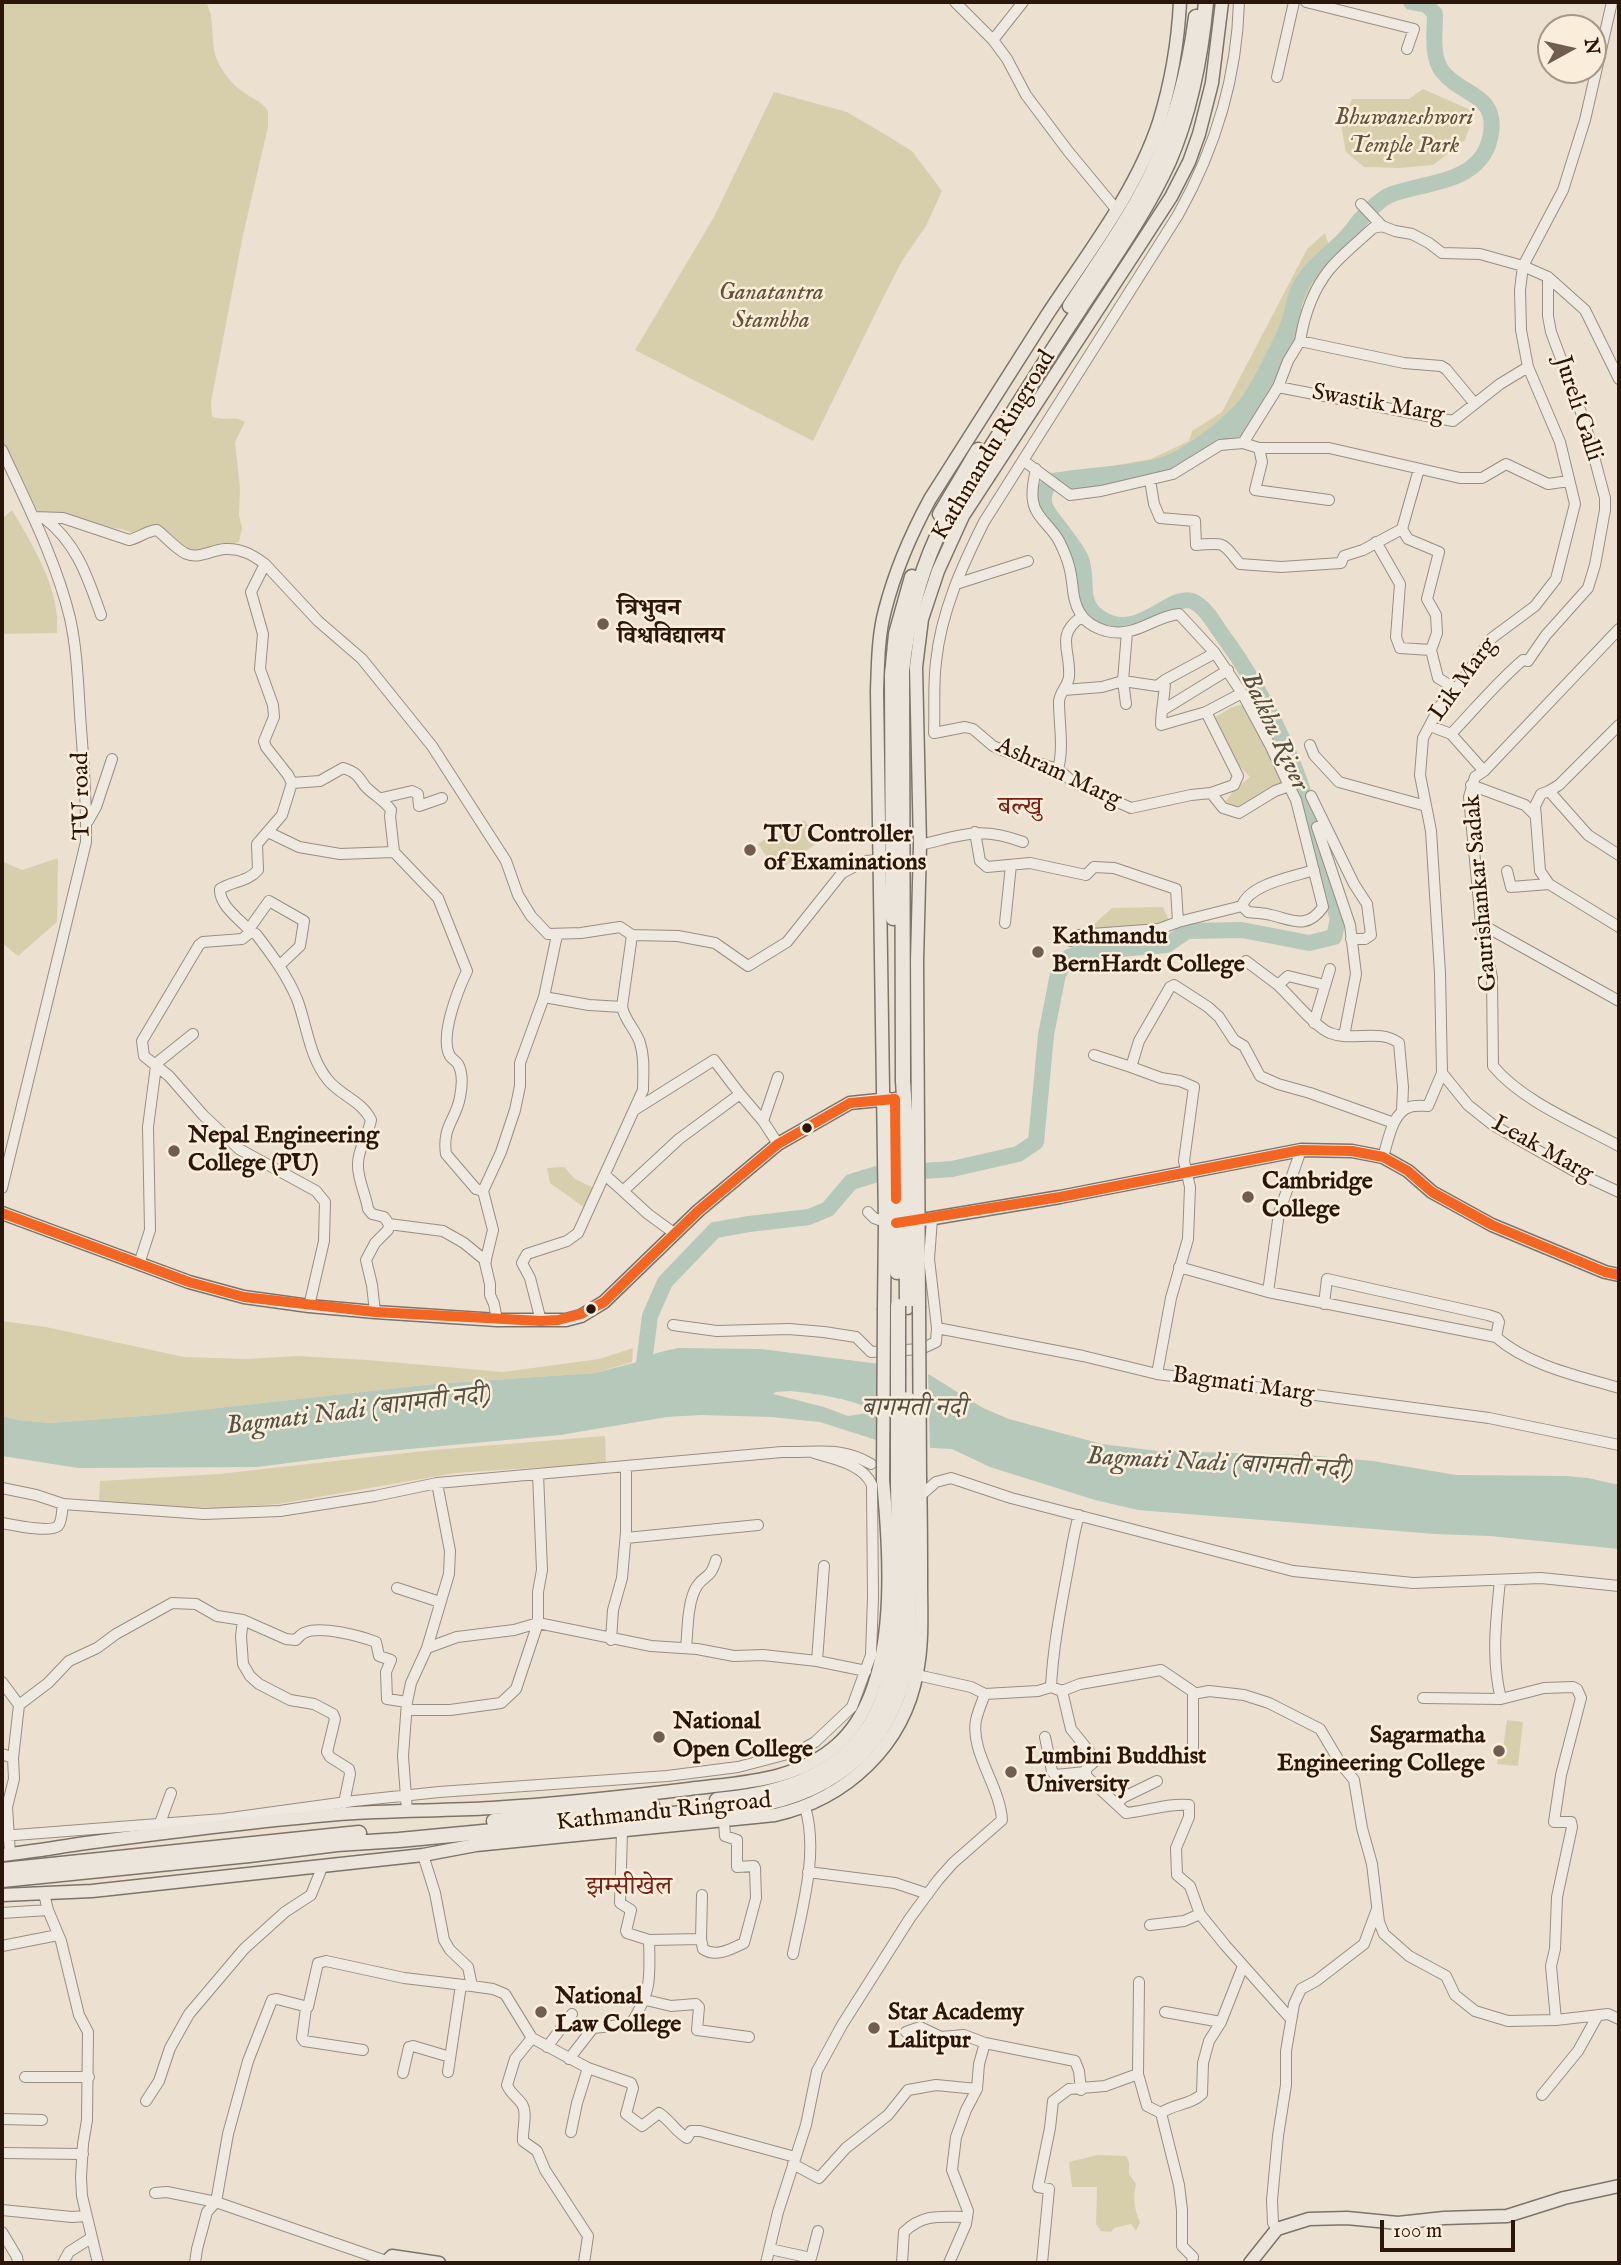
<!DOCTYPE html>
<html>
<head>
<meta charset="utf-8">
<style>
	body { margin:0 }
	#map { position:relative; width:1621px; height:2265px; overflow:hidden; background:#ece1d0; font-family:"IM FELL English",serif }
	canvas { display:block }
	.frame { position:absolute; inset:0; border:4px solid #2b160c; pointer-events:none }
	.north { position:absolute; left:1537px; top:14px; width:70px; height:70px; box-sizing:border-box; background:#faedd9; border:2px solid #a79787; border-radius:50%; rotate:82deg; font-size:19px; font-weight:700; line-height:28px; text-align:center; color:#2b160c }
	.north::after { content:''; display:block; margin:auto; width:24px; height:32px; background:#6f5d51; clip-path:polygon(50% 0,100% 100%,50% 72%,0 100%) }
	.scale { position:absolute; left:1380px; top:2220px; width:135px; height:32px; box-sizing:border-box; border:4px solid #2b160c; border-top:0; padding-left:9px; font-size:21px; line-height:24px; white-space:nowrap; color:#2b160c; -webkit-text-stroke:5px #faedd9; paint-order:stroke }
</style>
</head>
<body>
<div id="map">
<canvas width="1621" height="2265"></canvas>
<div class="frame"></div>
<div class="north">N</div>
<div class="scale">100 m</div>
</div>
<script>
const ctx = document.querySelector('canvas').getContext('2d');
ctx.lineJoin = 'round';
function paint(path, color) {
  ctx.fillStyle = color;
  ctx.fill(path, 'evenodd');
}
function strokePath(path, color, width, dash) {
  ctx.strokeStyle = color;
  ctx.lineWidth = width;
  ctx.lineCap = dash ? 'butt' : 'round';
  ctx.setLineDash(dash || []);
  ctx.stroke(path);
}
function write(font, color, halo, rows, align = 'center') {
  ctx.font = font + ' "IM FELL English","Noto Serif Devanagari",serif';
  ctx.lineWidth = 5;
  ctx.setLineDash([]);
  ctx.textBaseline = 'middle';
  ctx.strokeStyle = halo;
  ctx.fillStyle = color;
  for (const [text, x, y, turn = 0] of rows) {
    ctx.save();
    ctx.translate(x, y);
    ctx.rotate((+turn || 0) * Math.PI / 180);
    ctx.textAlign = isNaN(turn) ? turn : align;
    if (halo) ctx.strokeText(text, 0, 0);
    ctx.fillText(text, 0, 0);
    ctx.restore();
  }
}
paint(new Path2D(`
	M2 2H206C217 22 208 46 220 66 226 76 233 85 242 91 251 98 262 101 268 111V127L243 235 211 402 212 416C222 422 234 415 245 422L235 442 240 488 239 515 242 528 239 542 190 554 165 533 137 535 122 529 35 519 2 443Z
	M1423 89 1475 112 1465 140 1433 165 1400 168 1364 167 1346 152 1341 125 1352 99H1409Z
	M774 92 847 112 876 129 912 151 942 191 926 226 902 261 883 298 813 441 635 350 714 217Z
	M1325 233 1332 255C1286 319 1267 410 1196 451 1183 459 1173 467 1158 471L1059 483 1048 473 1083 471 1151 459 1189 441 1192 431 1222 412 1307 249Z
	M12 510C33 546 61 590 57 633L2 634V519Z
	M1255 701 1292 782 1234 809 1223 805 1234 790 1250 777 1229 755 1211 720 1232 707Z
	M804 820 820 841 777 872 758 844 767 838 770 842Z
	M58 858 57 922 18 956 2 943V861L22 870Z
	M1163 907 1171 925 1098 936 1092 926 1112 908Z
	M564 1167 575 1179 598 1190 585 1208 550 1183 547 1168Z
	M2 1321 46 1327 184 1357 246 1359 298 1356 368 1360 503 1372 599 1359 633 1348 632 1362 595 1373 434 1384 154 1415 49 1423 18 1420 2 1416Z
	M605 1436 606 1463 455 1473 279 1504 222 1508 172 1507 99 1501 100 1481 219 1474 433 1450Z
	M1507 1720 1523 1722 1518 1766 1497 1764 1500 1748H1503Z
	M1097 2155 1126 2156 1129 2162V2174L1136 2184C1133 2198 1134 2209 1140 2222L1136 2231 1131 2224 1114 2228 1111 2232 1101 2231 1096 2224 1097 2187H1072L1069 2162Z`), '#d7cfac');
paint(new Path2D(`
	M1332 258 1305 311 1291 352 1271 393 1239 441 1229 439 1183 474 1169 480 1079 497 1059 486 1091 484 1172 471 1218 440 1246 412 1300 311Z
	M678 1348 761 1349 896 1366 930 1375 983 1408 1009 1419 1102 1444 1158 1451 1307 1455 1373 1461 1456 1475 1566 1476 1588 1478 1619 1485V1549L1490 1536 1435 1534 1138 1510 1095 1500 990 1467 952 1449 895 1446 820 1422 771 1417 701 1415 667 1417 560 1435 367 1453 257 1467 78 1468 2 1456V1416L18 1420 49 1423 154 1415 434 1384 595 1373 645 1360 656 1353ZM790 1391C811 1393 858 1399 874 1412L848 1416 824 1407 773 1394 776 1392Z`), '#b5c8ba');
paint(new Path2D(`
	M877 1360 897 1363 928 1371 930 1452 894 1449 877 1444Z`), '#ece1d0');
strokePath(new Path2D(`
	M642 1379 650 1316 665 1282 715 1230 749 1224 809 1217 828 1209 851 1182 877 1174 952 1169 1018 1154 1036 1142 1046 1035 1058 974 1069 957 1083 952 1167 945 1187 931 1242 930 1309 943 1334 937 1338 919C1330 892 1321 865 1315 838 1312 826 1310 813 1306 801 1291 750 1258 684 1226 640 1217 629 1209 611 1196 603 1172 587 1139 646 1099 617 1077 602 1089 580 1081 559 1077 550 1069 541 1063 532 1050 515 1035 503 1050 482 1086 474 1124 476 1160 466 1180 461 1202 444 1219 431 1228 423 1238 414 1246 405 1256 393 1285 336 1290 320 1294 308 1294 297 1301 285 1312 265 1333 252 1348 235 1353 230 1356 224 1361 219 1369 211 1380 199 1390 195 1426 181 1484 184 1491 133 1497 93 1461 96 1442 71 1431 56 1435 32 1435 14L1427 5 1411 2`), '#b5c8ba', 16);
const minor = new Path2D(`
	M955 2 993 40 1007 59 1026 95 1068 151 1116 209
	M1239 2C1237 78 1215 149 1178 215L984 522C962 566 941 612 936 662 933 685 935 710 934 733L965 727 973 729 993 746 1021 758 1058 769 1073 782 1131 808 1191 795 1211 793 1223 808 1239 813 1275 791 1289 786 1296 800 1323 907C1307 930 1293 920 1271 915 1264 913 1255 913 1248 912L1242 906
	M1306 2 1414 29 1407 49
	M1612 2 1585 120 1563 190 1523 266 1520 290 1521 330 1528 367 1560 442 1575 504 1556 579 1535 606 1492 638 1456 689 1440 706 1423 738 1420 775 1431 831 1440 973 1442 1073 1468 1105 1493 1125 1574 1171 1619 1192
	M993 40 1023 2
	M1277 77 1294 2
	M1361 204 1382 226 1395 231 1412 234 1429 243 1442 253 1480 254 1523 266 1548 277 1585 310 1619 379
	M1300 341C1304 317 1313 290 1329 270 1341 255 1359 241 1373 228L1382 226
	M1278 387 1288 361 1300 341 1404 363 1441 366 1446 369 1475 404
	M1243 443 1278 387 1453 421 1500 384 1528 367
	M1259 448 1262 462 1255 490 1329 500
	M2 450C27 504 56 560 70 618 77 650 78 682 80 714 83 757 87 799 86 842L2 1188
	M1024 461 1070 495 1101 491 1173 474 1220 445 1243 443 1259 448H1329L1460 478H1482L1506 464 1548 484 1569 481
	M1036 469C1034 479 1031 490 1033 501 1035 517 1052 527 1059 541 1063 549 1067 558 1069 566 1074 583 1071 598 1080 613 1085 622 1096 628 1106 631 1137 638 1152 617 1179 614L1215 653
	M1150 480 1154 504 1160 518 1195 521 1196 545C1227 542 1222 543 1240 564L1281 567 1341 563 1344 556 1363 550 1402 529 1419 469
	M33 517 63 518 129 540C139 538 146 531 157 530 165 536 178 551 187 554 199 559 212 550 225 549 241 548 253 555 265 564
	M44 518C77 543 88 578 101 615
	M1402 529 1408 539 1439 552 1427 599 1436 615 1437 633 1431 650 1438 678 1456 689
	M1376 542 1400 584 1396 637 1400 648 1431 650
	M956 584 1028 561
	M1619 629 1484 771 1475 777 1469 797 1481 924 1492 978 1493 1066C1523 1102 1579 1124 1619 1146
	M1165 680C1165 695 1161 710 1161 725L1206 712
	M1064 690 1102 687 1123 681 1127 632
	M1242 693 1271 747 1289 786
	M1126 704 1123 681 1157 686 1165 680 1215 653 1242 693 1206 712 1238 776 1234 785 1211 793
	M1163 710 1228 670
	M1430 726 1451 734 1484 771
	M1451 734C1475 709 1497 682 1523 660L1528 661 1546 635 1588 588 1595 565 1605 510V498L1585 423 1551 332 1548 316V277
	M1310 745 1314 755 1339 782 1426 806
	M1058 769C1064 748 1059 723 1059 702 1059 693 1068 686 1069 677 1071 650 1055 636 1081 617
	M292 783 320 781 343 768C356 772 358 776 365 786 372 794 384 800 391 810L390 816 394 852
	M1471 785 1525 805 1536 816
	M1549 791 1559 785 1619 725
	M1311 796 1354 884 1367 904 1371 935 1365 939H1351
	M382 798 412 791 418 794 419 806 442 798
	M88 821 96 807 112 759
	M1317 827 1350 925 1356 974 1344 1036
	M268 832 299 847 340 854 394 852 438 898 467 971C458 990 439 1037 450 1056 452 1059 456 1061 458 1064 463 1073 462 1087 460 1097 456 1120 442 1126 446 1154L476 1189 483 1191
	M975 832 980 861 987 867 1030 863 1086 875 1094 867 1114 868 1176 889 1178 922 1242 906C1249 884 1293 877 1314 870
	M920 845C963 835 979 826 1023 842
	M1619 855 1588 835 1549 791 1541 794 1535 806 1540 871 1549 884 1619 927
	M1507 871 1511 887 1549 884
	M1005 923 1011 865
	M1481 924 1619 1001
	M249 929 269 901 304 921 300 946 279 966
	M251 932C241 920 219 906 220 889 232 881 248 882 258 870L257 844 282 815 292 783 288 775 266 747 264 741 274 717 273 705 260 669 263 634 251 592 265 564 318 621 362 659 432 746 506 861 518 895 531 916 548 934 581 933 620 927 632 935 622 1007
	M632 935 678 936 715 943 748 966 787 942 842 873 865 861 880 860
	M1071 941 1078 935 1159 929 1178 922
	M1246 961 1278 985
	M1325 985 1288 976 1278 985C1291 997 1316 1028 1330 1033 1352 1042 1379 1028 1399 1043L1403 1087 1402 1111
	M544 997 557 935
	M1314 1023 1330 969
	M1094 1055 1131 1067
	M740 1094 763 1121 778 1144
	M636 1109 714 1060 740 1094 679 1139 623 1191 648 1214 674 1233
	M763 1121 778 1077
	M1383 1157C1388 1142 1392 1112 1410 1107 1415 1105 1422 1106 1428 1106L1442 1073
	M605 1175 623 1191
	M868 1212 874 1218 888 1223
	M932 1219 929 1259 937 1328 1083 1356 1157 1374 1489 1418 1619 1445
	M389 1224 443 1231 464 1243 486 1261
	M139 1264 150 1230 148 1127 156 1066 158 1062 193 1034
	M1179 1267 1268 1292 1496 1337C1529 1366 1579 1376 1619 1388
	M1268 1292 1279 1213 1301 1150
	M1324 1304 1327 1279 1488 1315 1497 1318 1499 1322 1496 1337
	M309 1306 324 1241 325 1202 316 1191 239 1149 203 1115 169 1076 144 1056 142 1041 199 945 203 942 242 939 251 932 256 934C272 955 287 975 297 999 307 1025 309 1057 328 1080 341 1096 362 1101 371 1120 368 1136 358 1148 358 1164 357 1178 366 1195 368 1209L372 1214 384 1217 389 1224 388 1230 375 1243 366 1260 372 1285 375 1312
	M497 1320 494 1304 490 1295V1284L485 1263 493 1230 483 1191 501 1152 515 1110 520 1086V1063L544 997 589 1005 622 1007C625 1021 636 1030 640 1043 645 1058 643 1074 643 1090L578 1233 567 1241 527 1254 522 1263 530 1278 541 1321
	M673 1325 717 1331 789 1329 824 1332 856 1337 871 1352 921 1349 936 1342 937 1328
	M1157 1374 1171 1298 1188 1239 1190 1187 1184 1161 1194 1087 1180 1081 1161 1078 1131 1067 1139 1041 1170 987 1174 985 1208 1007 1219 1017 1234 1040 1244 1046 1260 1076 1278 1084 1310 1093 1394 1123
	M2 1488 36 1495 63 1504 204 1514 280 1511 375 1496 437 1483 782 1452C817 1453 840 1446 871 1464
	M920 1496 936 1482 951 1478 1011 1498 1293 1571 1413 1583 1541 1578 1619 1586
	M2 1523C13 1525 50 1533 58 1526 62 1522 62 1510 63 1504
	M626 1538 758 1525
	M1500 1580C1496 1621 1491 1659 1501 1699
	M397 1588 440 1602
	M243 1620 241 1636 243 1664 250 1676 259 1684 290 1700 314 1704 333 1714 335 1719 327 1752 330 1757 349 1769 350 1774 344 1803
	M611 1640 613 1610 622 1578 626 1532V1466
	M427 1648 457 1637 514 1630 538 1623 651 1646 697 1649 734 1656 763 1655 817 1661 866 1671
	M686 1648C688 1629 687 1602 697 1586 705 1574 710 1580 716 1560
	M817 1661 824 1566
	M917 1675 971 1687 985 1694 1038 1691 1051 1687 1062 1691 1080 1684 1161 1670 1192 1691 1193 1694 1209 1691 1244 1695 1269 1703 1320 1729 1341 1764 1354 1780 1362 1828 1372 1864 1379 1922 1384 1934 1409 1956 1446 1976 1455 1995 1475 2011 1508 2021 1556 2020 1608 2014 1619 2019
	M2 1682 19 1705 13 1758 14 1779 7 1807 10 1854
	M1051 1687C1053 1648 1060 1612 1067 1574 1071 1554 1073 1535 1079 1515
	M1062 1691 1071 1729 1092 1755 1093 1763 1086 1769V1776L1126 1813C1150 1811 1166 1803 1189 1805V1817L1176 1848 1177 1875 1190 1886 1200 1914 1225 1945 1290 2018
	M1193 1694V1748
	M1423 1698 1501 1699 1544 1688 1573 1687 1577 1689 1581 1698 1561 1775 1554 1822H1571L1572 1827 1557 1897 1555 1949 1551 1966 1556 2020
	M19 1705 48 1683 69 1661 97 1648 116 1634 172 1603 196 1604 217 1616 243 1620 286 1639 296 1640C298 1638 301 1634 304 1633 320 1625 360 1636 376 1642L379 1656 391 1660 386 1672 387 1699 407 1702
	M407 1710H450L501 1703 516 1689 538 1623V1592L542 1570 538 1474
	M1045 1737 1052 1771 1055 1775 1086 1772
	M2 1754 13 1758
	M1116 1804 1124 1797 1157 1781
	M407 1811 403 1756 407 1702 411 1683 427 1648 449 1574 450 1551 437 1483
	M160 1823 171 1793
	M2 1836 223 1819 354 1801 439 1792 667 1776 738 1767 799 1751 815 1742 852 1707 871 1655 873 1597 872 1485C863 1464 834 1459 814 1453
	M808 1872 895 1883 928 1894
	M44 1894 48 1910 61 1941 79 2015 88 2032 87 2120 83 2144 81 2177 82 2196 98 2263
	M2 1913 48 1910
	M1150 1925 1184 1921 1200 1914
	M701 1939 702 1895
	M649 1940 701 1939 703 1949C716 1958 731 1949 744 1943L756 1898 755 1868 754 1866 737 1867V1840L725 1836 724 1821
	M2 1946 58 1935
	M793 1954C802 1908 819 1853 805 1807
	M472 1986 493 1989 505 1994 532 2038 588 2068 631 2083 633 2088 626 2114 642 2126 659 2113C671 2121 675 2131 687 2138L691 2131H700L795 2157
	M646 2000 671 2006 696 2004 699 2007 697 2030 749 2037
	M306 2008 302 2038 304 2041 363 2050
	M1165 2012 1221 2022
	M906 2032 920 2027 941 2037 964 2035 985 2043
	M532 2038 515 2059 507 2085C510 2093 517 2097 522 2104 528 2114 522 2130 523 2141L537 2151 545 2170 588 2236 584 2263
	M547 2047 572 2014
	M569 2059 593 2028 631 2024C652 1990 650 1979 649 1940L627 1933 626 1931 631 1910 620 1903 622 1831
	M448 2072 461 1985
	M403 2073 409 2047 413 2046 450 2057
	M1138 2074 1139 1982
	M25 2077H89
	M1542 2095 1578 2051 1598 2015
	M146 2101 159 2081 170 2048 189 2014 244 1949 285 1912 311 1895 323 1865
	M1161 2113C1173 2104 1191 2105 1202 2094L1203 2063 1209 2041 1221 2022 1243 1966
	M2 2119 42 2120
	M571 2132 577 2103 588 2068
	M2 2153 83 2154
	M793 2164 819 2178 846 2148 888 2115 908 2090 936 2085 977 2089
	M155 2193 167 2192 216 2202 386 2261
	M2 2210 72 2217 86 2216
	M1277 2229 1273 2223 1272 2200 1278 2136 1286 2085V2051L1294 2004 1301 1989 1316 1981 1364 1944 1377 1909
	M2 2232 17 2257 18 2263
	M770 2249 811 2258 818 2231
	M63 2263 69 2252 91 2238
	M195 2263 197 2249 207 2212 216 2202 228 2134 248 2061 272 2000 277 1999 308 2007 318 1963 326 1961 404 1978 472 1986 468 1967 450 1950 444 1940 435 1893 423 1855
	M766 2263 778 2212 806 2125 817 2071 842 2025 910 1918 938 1880 953 1863 1002 1820C1000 1786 970 1752 976 1720 978 1711 982 1702 985 1694
	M902 2263 904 2232C924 2213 941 2217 967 2217
	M949 2263 966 2224 968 2211 952 2170 956 2137 966 2110 977 2089 979 2064 985 2043 1075 2061 1079 2071 1081 2090
	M1042 2263 1049 2189 1038 2187 1050 2128 1053 2101 1069 2089 1105 2086 1138 2074 1147 2106 1161 2113 1179 2185 1182 2210V2246L1193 2257 1192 2263`);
const major = new Path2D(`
	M2 1213 189 1282 244 1297 309 1306 375 1312 497 1320H566L581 1316 604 1302 698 1211 778 1144 850 1103 889 1099
	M910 1222 1060 1197 1301 1150 1352 1151 1383 1157 1408 1171 1432 1192 1492 1225 1605 1272 1619 1275
	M919 1306 917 961 920 845 916 667 922 619 938 571 963 516 1136 251 1171 197 1189 162 1199 134 1212 83 1222 2
	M884 1308 885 1223 877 691C878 664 878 636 885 610 895 571 911 534 930 499 969 438 1008 376 1047 315 1087 254 1136 192 1159 122 1171 83 1178 43 1180 2
	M2 1855C30 1852 58 1847 86 1843 170 1832 254 1821 339 1814 390 1810 441 1811 492 1808 557 1804 623 1797 689 1789 741 1782 796 1782 838 1744 901 1687 890 1557 883 1480
	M2 1895 92 1891 423 1855 476 1845 775 1815C846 1799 904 1746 917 1672 923 1642 921 1612 921 1581 921 1547 921 1513 920 1480
	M385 2263 392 2256 439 2263
	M1250 2263 1277 2229 1309 2219 1347 2218 1398 2223 1444 2218 1507 2216 1564 2198 1619 2186`);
const highway = new Path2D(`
	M1070 306C1098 263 1130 219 1152 173 1175 123 1189 71 1196 17
	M940 514 978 450
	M893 918 892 675 896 634 912 577
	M895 1100 897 1272
	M907 1307 906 1127 903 1081 902 671C907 625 917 581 936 539 950 510 968 484 985 457 1016 408 1047 358 1079 310 1111 261 1145 214 1169 161 1191 110 1201 56 1206 2
	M717 1800C923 1783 899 1636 898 1480
	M494 1821 652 1805
	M3 1870 359 1833
	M2 1880 249 1855 337 1844 399 1840 746 1807C840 1793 902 1738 909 1640L908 1480`);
strokePath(minor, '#978e84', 12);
strokePath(major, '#7c746a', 15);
strokePath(highway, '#7c746a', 17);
strokePath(minor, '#efeae1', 10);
strokePath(major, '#ece5dc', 12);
strokePath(highway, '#ece5dc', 14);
const majorBridge = new Path2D(`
	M919 1306 920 1480
	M883 1480 884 1308`);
const highwayBridge = new Path2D(`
	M898 1306V1480
	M908 1399V1480`);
strokePath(majorBridge, '#7c746a', 15, []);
strokePath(highwayBridge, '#7c746a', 17, []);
strokePath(majorBridge, '#ece5dc', 12);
strokePath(highwayBridge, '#ece5dc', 14);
strokePath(new Path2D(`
	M2 1213 189 1282 244 1297 375 1312 541 1321 558 1320 581 1314 604 1302 698 1211 778 1144 850 1103 895 1099 896 1199
	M896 1223 1060 1197 1301 1150 1352 1151 1383 1157 1408 1171 1432 1192 1492 1225 1605 1272 1619 1275`), '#f26522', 10);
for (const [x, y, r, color] of [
	[603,624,7,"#6f5d51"],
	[750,850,7,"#6f5d51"],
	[1038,952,7,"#6f5d51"],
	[807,1128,6,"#2b160c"],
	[174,1151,7,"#6f5d51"],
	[1248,1197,7,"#6f5d51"],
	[591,1309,6,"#2b160c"],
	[659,1737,7,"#6f5d51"],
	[1499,1751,7,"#6f5d51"],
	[1011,1772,7,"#6f5d51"],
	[541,2012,7,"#6f5d51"],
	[874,2028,7,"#6f5d51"]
]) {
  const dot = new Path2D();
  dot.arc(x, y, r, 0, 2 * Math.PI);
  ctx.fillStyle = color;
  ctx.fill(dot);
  strokePath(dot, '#faedd9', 2.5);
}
write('italic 24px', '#61523a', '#faedd9', [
	["Bhuwaneshwori",1404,119],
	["Temple Park",1404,147],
	["Ganatantra",771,294],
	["Stambha",771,322]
]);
write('24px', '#2b160c', '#faedd9', [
	["Swastik Marg",1378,405,10],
	["Jureli Galli",1577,409,72],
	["Kathmandu Ringroad",995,446,-59],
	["Lik Marg",1464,680,-54],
	["Ashram Marg",1058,774,25],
	["TU road",83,796,-91],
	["Gaurishankar Sadak",1482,893,-95],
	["Leak Marg",1542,1150,29],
	["Bagmati Marg",1243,1386,8],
	["Kathmandu Ringroad",664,1813,-6]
]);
write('bold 24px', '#2b160c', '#faedd9', [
	["त्रिभुवन",617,610],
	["विश्वविद्यालय",617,638],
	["TU Controller",764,836],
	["of Examinations",764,864],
	["Kathmandu",1052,938],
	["BernHardt College",1052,966],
	["Nepal Engineering",188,1137],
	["College (PU)",188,1165],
	["Cambridge",1262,1183],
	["College",1262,1211],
	["National",673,1723],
	["Open College",673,1751],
	["Sagarmatha",1485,1737,"right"],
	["Engineering College",1485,1765,"right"],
	["Lumbini Buddhist",1025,1758],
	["University",1025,1786],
	["National",555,1998],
	["Law College",555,2026],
	["Star Academy",888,2014],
	["Lalitpur",888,2042]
], 'left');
write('italic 26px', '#535146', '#faedd9', [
	["Balkhu River",1273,732,65],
	["बागमती नदी",914,1410],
	["Bagmati Nadi (बागमती नदी)",359,1412,-7],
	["Bagmati Nadi (बागमती नदी)",1220,1465,3]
]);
write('26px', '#7a1f14', '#faedd9', [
	["बल्खु",1020,809],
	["झम्सीखेल",629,1889]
]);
</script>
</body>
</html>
